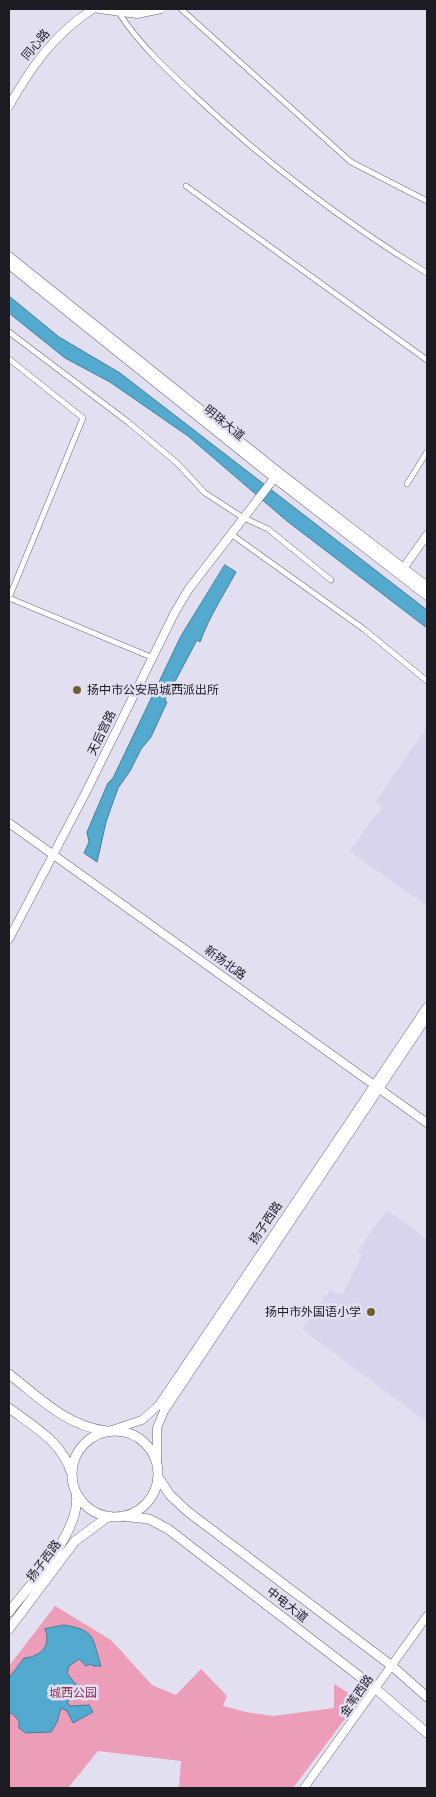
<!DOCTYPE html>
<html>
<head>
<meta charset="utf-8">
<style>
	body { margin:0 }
	#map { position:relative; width:436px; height:1797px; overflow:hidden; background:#e2dff1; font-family:Inter,sans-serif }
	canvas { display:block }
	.frame { position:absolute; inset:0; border:10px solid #1c1b21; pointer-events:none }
</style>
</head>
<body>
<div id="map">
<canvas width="436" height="1797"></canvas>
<div class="frame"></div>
</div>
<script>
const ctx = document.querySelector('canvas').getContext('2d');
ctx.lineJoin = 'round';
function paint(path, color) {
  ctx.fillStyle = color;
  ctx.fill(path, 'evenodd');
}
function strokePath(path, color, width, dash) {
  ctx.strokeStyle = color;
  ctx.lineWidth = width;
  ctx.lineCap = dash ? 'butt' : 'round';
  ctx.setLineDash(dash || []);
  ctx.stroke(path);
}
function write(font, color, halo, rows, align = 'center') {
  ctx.font = font + ' Inter,"Noto Sans SC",sans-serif';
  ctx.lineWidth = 5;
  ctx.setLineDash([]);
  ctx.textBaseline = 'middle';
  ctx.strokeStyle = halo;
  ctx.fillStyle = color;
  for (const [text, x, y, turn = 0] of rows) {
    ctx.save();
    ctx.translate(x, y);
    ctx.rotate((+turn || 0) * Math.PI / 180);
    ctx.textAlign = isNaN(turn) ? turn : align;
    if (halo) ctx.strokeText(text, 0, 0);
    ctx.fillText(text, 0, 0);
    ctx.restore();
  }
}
paint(new Path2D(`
	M427 727V906L349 851 382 807 375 802Z
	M387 1210 427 1239V1422L302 1329 330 1290 342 1295 362 1255 357 1251Z`), '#d9d4ed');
paint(new Path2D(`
	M55 1606 111 1640 152 1685 176 1695 201 1669 227 1696 223 1706 246 1712 273 1716 334 1708V1684L355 1697 351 1711 293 1788H179L181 1761 98 1751 68 1788H9V1666Z`), '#ec9db8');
const water = new Path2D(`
	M9 296 59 337 120 373 427 610V628L287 521 188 436 110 382 65 358 9 313Z
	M225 565 236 572C223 596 210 615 200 642L197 640 165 700 167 702 151 737 141 749 130 771 118 788 106 822 97 862 84 853 89 842 87 832 108 783 113 778 181 636Z
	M64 1625C97 1630 92 1639 101 1666H93L91 1664 86 1666 79 1659 69 1666 67 1673 78 1687V1694L67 1702 70 1706 89 1705 93 1712 73 1723 67 1711 61 1708 57 1722 51 1732 26 1733 19 1728V1721L13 1714 9 1713V1678L24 1658C40 1657 52 1646 45 1629Z`);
paint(water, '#54a9cf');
strokePath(water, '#437e9b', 1);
const street = new Path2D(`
	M181 9 351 162 427 201
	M119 13C140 45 167 70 195 96 266 163 344 222 427 273
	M186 186 427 360
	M9 332 128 422 177 463 205 493 242 517 268 529 331 580
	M9 359 83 418 9 598
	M407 484 427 452
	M231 534 365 630 427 681
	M9 598 151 657`);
const secondary = new Path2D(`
	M99 9 137 14 161 9
	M9 106C31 67 55 33 93 9
	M9 256 279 472 427 586
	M9 265 274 478 427 596
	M402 570 427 535
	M9 823 427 1123
	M9 939 86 792 174 614 188 590 279 472
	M109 1431 142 1420 159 1405 427 1007
	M157 1464V1428L164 1411 427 1017
	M304 1788 427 1616`);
const primary = new Path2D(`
	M9 1374C40 1398 66 1426 107 1431
	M9 1408C33 1426 62 1442 71 1472
	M72 1474a43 43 0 1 1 86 0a43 43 0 1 1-86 0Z
	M158 1477 170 1495 187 1511 392 1666 427 1697
	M122 1516 149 1519 168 1529 376 1689 427 1733
	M9 1612C31 1583 83 1530 76 1492
	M9 1629 75 1541 109 1516`);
strokePath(street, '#6b6877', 6);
strokePath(secondary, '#6b6877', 9);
strokePath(primary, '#6b6877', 10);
strokePath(street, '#fff', 5);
strokePath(secondary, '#fff', 8);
strokePath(primary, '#fff', 9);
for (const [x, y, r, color] of [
	[77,690,5,"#6d5e2c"],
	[371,1312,5,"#6d5e2c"]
]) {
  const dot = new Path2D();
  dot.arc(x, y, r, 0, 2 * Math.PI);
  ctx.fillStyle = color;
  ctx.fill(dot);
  strokePath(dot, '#e2dff1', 2);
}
write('12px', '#1c1b21', '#e2dff1', [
	["同心路",36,45,-50],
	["明珠大道",224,423,39],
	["天后宫路",102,733,-64],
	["新扬北路",225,963,36],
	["扬子西路",266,1223,-56],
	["扬子西路",44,1561,-53],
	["中电大道",287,1605,38],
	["金苇西路",357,1696,-55]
]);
write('12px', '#1c1b21', '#e2dff1', [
	["扬中市公安局城西派出所",87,690],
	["扬中市外国语小学",361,1312,"right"]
], 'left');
write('12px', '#8b3056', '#e2dff1', [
	["城西公园",73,1693]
]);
</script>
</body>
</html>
